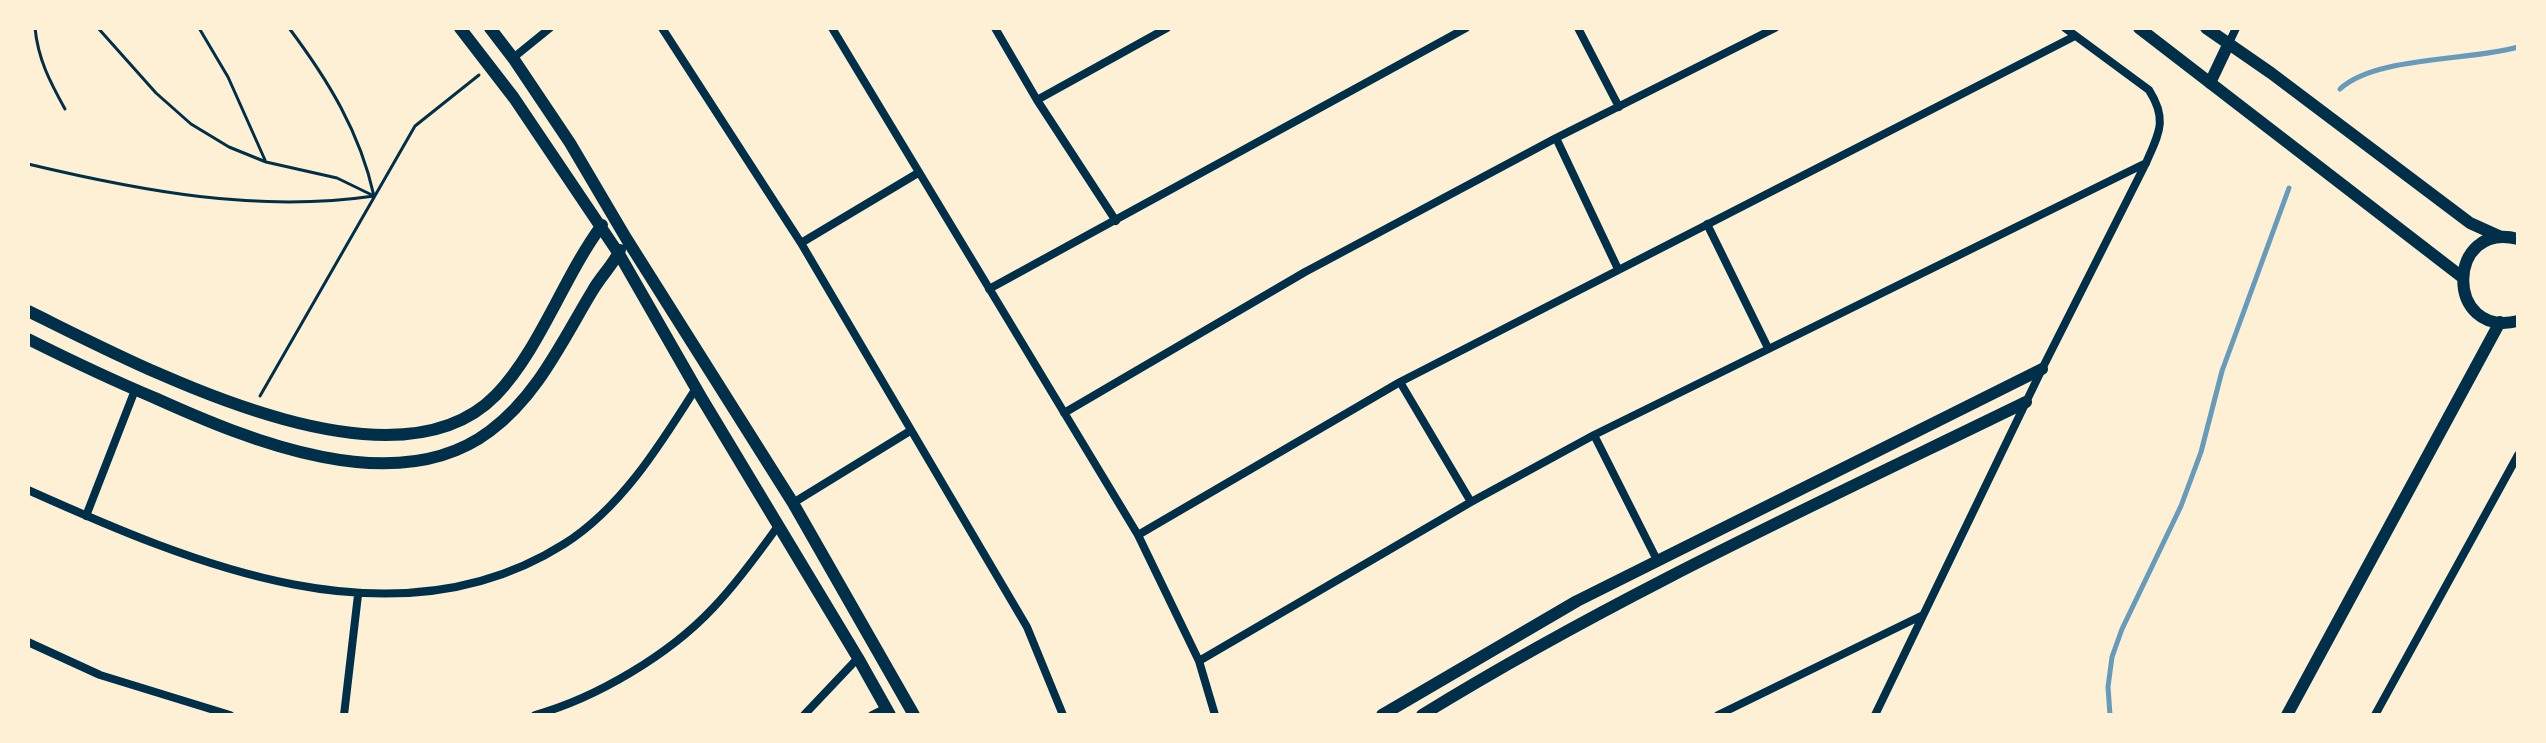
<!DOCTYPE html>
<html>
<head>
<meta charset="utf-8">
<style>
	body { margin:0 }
	#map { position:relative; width:2546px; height:743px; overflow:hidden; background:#fdf0d5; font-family:"DejaVu Sans",sans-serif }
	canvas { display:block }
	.frame { position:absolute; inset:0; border:30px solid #fdf0d5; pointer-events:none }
</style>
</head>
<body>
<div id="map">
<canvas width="2546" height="743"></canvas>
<div class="frame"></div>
</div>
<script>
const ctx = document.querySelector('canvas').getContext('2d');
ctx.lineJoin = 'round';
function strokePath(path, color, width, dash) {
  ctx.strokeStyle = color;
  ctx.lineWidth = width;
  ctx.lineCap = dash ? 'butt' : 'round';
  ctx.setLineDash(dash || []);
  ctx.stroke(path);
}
strokePath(new Path2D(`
	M2340 89C2375 56 2471 61 2518 47
	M2110 715 2108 687 2112 657 2122 629 2181 506 2201 452 2222 371 2289 188`), '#669bbc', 5);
strokePath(new Path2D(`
	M35 28C38 59 50 82 65 109
	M98 28 156 93 191 124 229 147 266 162 337 178 374 196
	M199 28 228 77 265 160
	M289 28C328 80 360 132 374 196
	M28 164C141 191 258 213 374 196
	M260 396 415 126 479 75`), '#003049', 3);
strokePath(new Path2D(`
	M662 28 801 243 1027 627 1063 715
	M832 28 1138 535 1199 661 1215 715
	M995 28 1037 100 1116 221
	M1578 28 1619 107
	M2228 45 2236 28
	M513 58 550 28
	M1037 100 1167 28
	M1556 138 1618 269
	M1707 224 1768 348
	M801 243 918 173
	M989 289 1466 28
	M1400 382 1471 502
	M1064 413 1305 272 1556 138 1775 28
	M1594 435 1657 560
	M28 490C191 563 395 651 564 544 621 508 660 445 696 388
	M793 503 910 431
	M86 516 135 390
	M1138 535 1400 382 2075 36
	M28 642 100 675 230 715
	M1199 661 1471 502 1594 435 2146 163
	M344 715 358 595
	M535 715C596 698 669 655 713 608 737 583 758 554 778 526
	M804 715 858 658
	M872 715 886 708
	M1718 715 1923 615
	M1875 715 2042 369 2146 163C2159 133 2168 120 2149 90L2065 28
	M2375 715 2518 455`), '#003049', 8);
strokePath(new Path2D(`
	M460 28 514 98 619 254 701 397 858 658 890 715
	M490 28 513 58 570 143 626 238 793 503 914 715
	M2139 28 2462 277
	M2206 28 2271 73 2470 223 2501 237
	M2210 83 2228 45
	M2518 239C2446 220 2444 339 2518 321
	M28 311C137 364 391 503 496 395 540 349 564 276 602 225
	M28 339C70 360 112 380 155 398 248 440 396 502 490 431 538 395 562 341 593 290 601 276 613 265 620 250
	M1382 715 1577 601 2042 369
	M1422 715C1615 596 1823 501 2026 402
	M2287 715 2500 322`), '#003049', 12);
</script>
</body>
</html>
